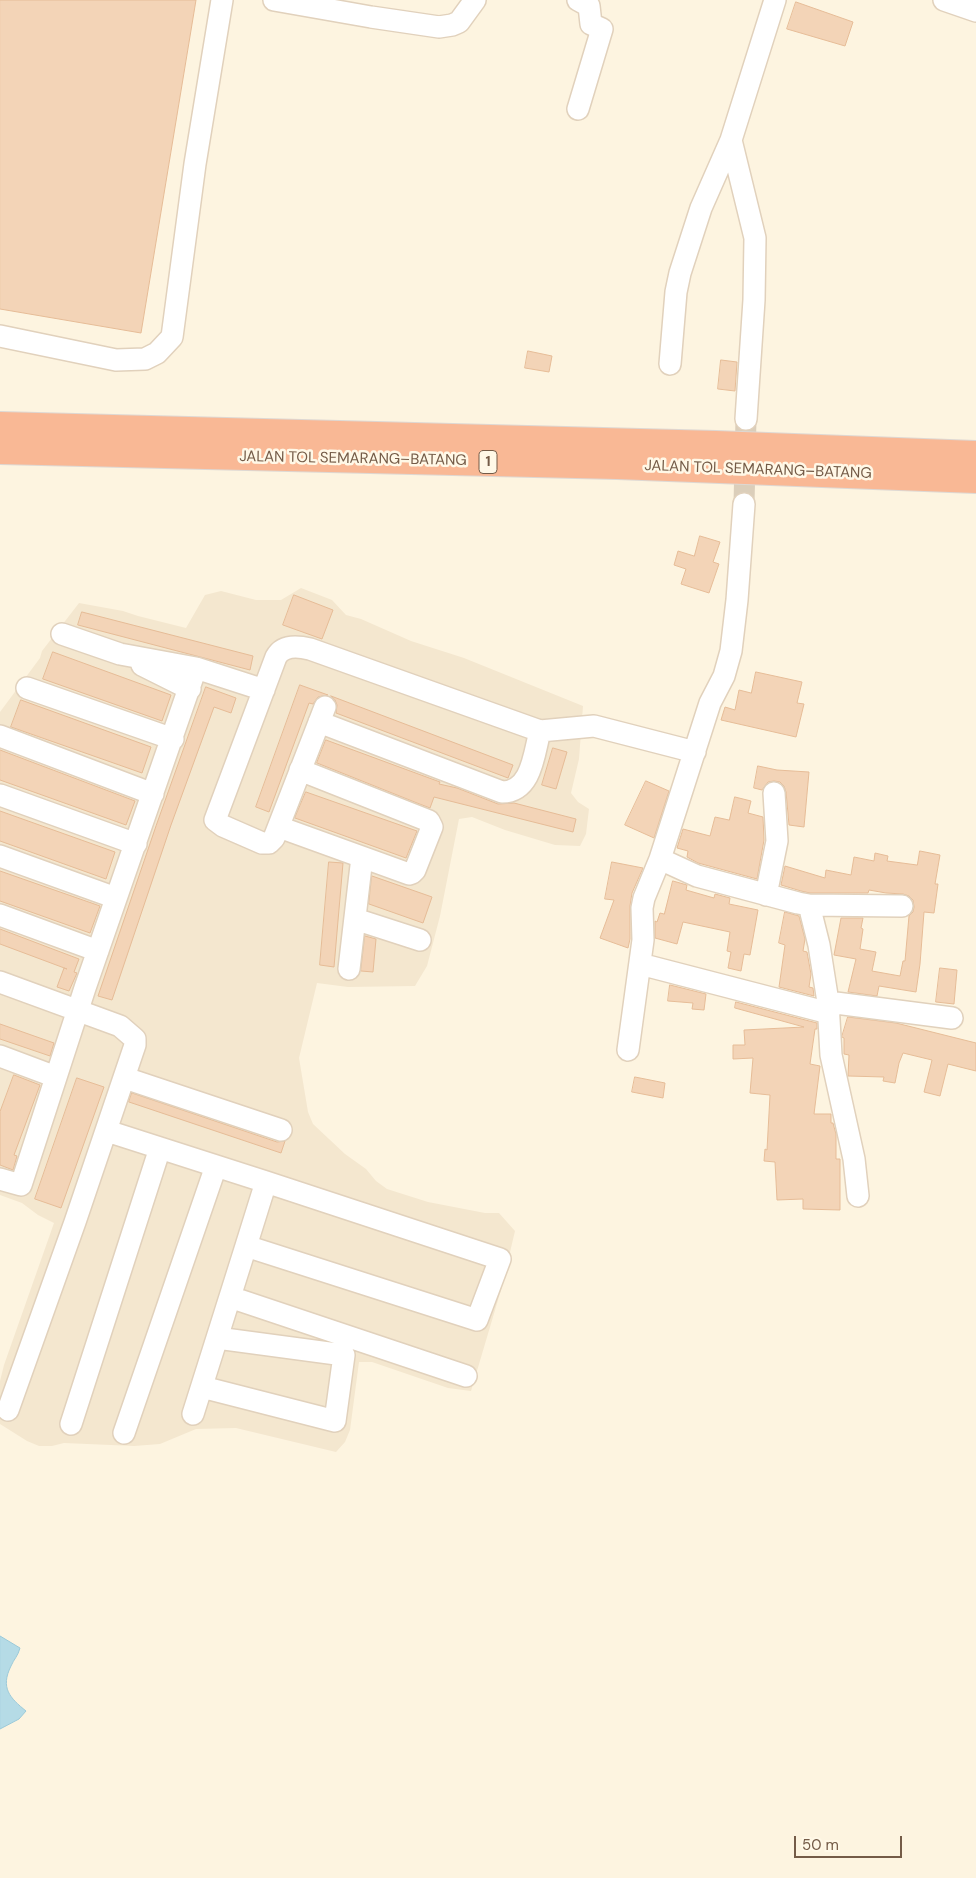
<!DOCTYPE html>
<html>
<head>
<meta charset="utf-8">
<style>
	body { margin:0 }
	#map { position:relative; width:976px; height:1878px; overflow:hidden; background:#fdf4e0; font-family:"DM Sans",sans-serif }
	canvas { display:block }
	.scale { position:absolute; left:794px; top:1836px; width:108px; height:22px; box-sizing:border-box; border:2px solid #745b47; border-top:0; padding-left:6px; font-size:15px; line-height:18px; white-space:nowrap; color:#745b47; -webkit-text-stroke:4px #fff8e7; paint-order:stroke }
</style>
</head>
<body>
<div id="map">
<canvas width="976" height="1878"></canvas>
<div class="scale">50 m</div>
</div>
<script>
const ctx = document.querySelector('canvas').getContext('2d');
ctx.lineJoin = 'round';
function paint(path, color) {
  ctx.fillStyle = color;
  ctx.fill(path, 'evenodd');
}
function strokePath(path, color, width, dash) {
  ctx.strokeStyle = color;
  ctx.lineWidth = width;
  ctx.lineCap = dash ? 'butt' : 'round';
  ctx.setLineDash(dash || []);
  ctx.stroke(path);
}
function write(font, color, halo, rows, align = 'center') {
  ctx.font = font + ' "DM Sans",sans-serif';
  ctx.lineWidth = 5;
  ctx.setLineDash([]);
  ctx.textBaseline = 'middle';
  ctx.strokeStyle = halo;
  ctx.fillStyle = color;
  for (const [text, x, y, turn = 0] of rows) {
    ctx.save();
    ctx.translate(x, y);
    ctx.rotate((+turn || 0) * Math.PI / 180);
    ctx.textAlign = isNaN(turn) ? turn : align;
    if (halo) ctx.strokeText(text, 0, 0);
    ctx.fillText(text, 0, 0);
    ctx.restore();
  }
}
paint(new Path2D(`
	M301 588 332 600 346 615 361 619 411 641 464 658 583 706 579 759 571 793 578 802 589 809 586 834 580 846 555 845 505 830 472 817 459 819 440 916 427 966 415 986 348 987 317 983 299 1058 308 1112 313 1124 345 1154 366 1169 376 1181 387 1189 428 1202 485 1213H499L515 1231 501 1290 471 1391 448 1388 372 1362H359L350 1430 345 1442 336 1452 236 1428 196 1429 160 1444 134 1446 64 1443 52 1446H39L27 1441 0 1424V1381L4 1365 54 1223 38 1215 22 1203 0 1195V712L40 658 42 651 79 603 123 611 138 616 186 628 205 595 221 591 256 600H281Z`), '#f4e7cf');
const water = new Path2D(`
	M0 1636 20 1648C18 1656 14 1659 11 1666 0 1688 10 1698 26 1711L19 1719 0 1729Z`);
paint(water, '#b5dbe6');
strokePath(water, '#9bc9d8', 1);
const building = new Path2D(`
	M0 0H196L141 333 0 309Z
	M796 2 853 22 845 46 787 29Z
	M528 351 552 356 549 372 525 368Z
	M721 360 737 362 735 391 718 389Z
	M700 536 720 542 713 562 719 564 709 593 681 584 686 569 674 565 678 551 694 556Z
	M294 595 333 610 322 639 283 625Z
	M82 612 253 656 250 670 78 625Z
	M53 652 171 695 162 721 43 679Z
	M756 672 802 682 797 703 804 704 796 737 721 720 725 707 735 710 739 690 751 693Z
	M300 685 328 695 318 697 313 704 309 703 269 812 256 807Z
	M206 687 236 698 231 713 214 707 171 825 112 1000 98 996 156 826Z
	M331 696 513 765 508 778 336 713 337 705 335 700Z
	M21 700 151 747 142 773 11 727Z
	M326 740 440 782 439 784 457 788 498 804 514 803 576 819 573 832 434 797 430 808 417 803 317 763Z
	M553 748 567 752 556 789 542 785Z
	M0 750 135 801 126 825 0 780Z
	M758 766 777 770 809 772 804 827 789 825 786 792 784 786 780 782 774 781 768 782 762 790 754 788Z
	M646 781 669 791 654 838 625 825Z
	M306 792 417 831 406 858 295 818Z
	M735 797 751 801 748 813 763 817 764 840 757 879 698 863 687 857 688 851 677 848 683 829 710 836 715 817 729 820Z
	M0 811 115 852 106 879 0 841Z
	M920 851 940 855 935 884H938L934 913 924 912 920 964 916 992 879 986 877 996 848 992 856 959 834 955 841 918H863L861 928 863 929 860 949 876 952 872 971 900 976 903 961H905L909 916 913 912 914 907 913 900 909 896 903 894 886 893 869 890 868 893H810L801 891 781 885 785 866 825 878 826 870 851 875 854 857 874 861 875 853 888 856 887 861 917 865Z
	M329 862 343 863 334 967 320 965Z
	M612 862 643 868 632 893 630 906V939L628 948 600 938 614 900 605 899Z
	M0 871 100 906 90 933 0 901Z
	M372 876 432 897 423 923 369 904Z
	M673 881 687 885 686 890 714 898 715 894 730 898 729 904 758 910 750 955 744 954 741 971 728 968 731 952 727 951 730 932 683 922 677 944 655 938V921L657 922 660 913 664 914Z
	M785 912 799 916 805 939 803 951 807 952 811 974 809 987 813 988 814 996 779 987 785 945 779 943Z
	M0 929 79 959 74 972 77 973 69 991 57 987 64 968 67 969 0 944Z
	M365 936 376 939 373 972 361 971Z
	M940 968 957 970 954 1004 936 1002Z
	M670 985 706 994 704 1010 692 1009 693 1003 668 1001Z
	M736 1002 817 1023V1029H815L810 1064 820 1066 814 1114H831V1123H833L836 1134V1159H840V1210L803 1209V1199L777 1200 775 1162 764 1161 765 1149 767 1150 770 1095 750 1093 753 1058 733 1059V1045H745L744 1030 804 1027 735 1008Z
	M848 1017 896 1023 976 1043V1071L948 1064 940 1096 924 1092 932 1060 903 1053 899 1063 895 1083 883 1081 884 1077 848 1076 849 1055 844 1054V1038L842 1037Z
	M0 1024 54 1043 50 1056 0 1039Z
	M14 1075 40 1085 14 1155 17 1156 13 1170 0 1165V1112Z
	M635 1077 665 1083 663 1098 632 1092Z
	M77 1078 104 1087 61 1208 35 1199Z
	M132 1093 277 1142 285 1141 281 1153 129 1102Z`);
paint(building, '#f3d4b7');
strokePath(building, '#e6bc97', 1);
strokePath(new Path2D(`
	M744 504 746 419`), '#dbceba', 21, [21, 11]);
const minor = new Path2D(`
	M274 0 371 17 439 27 452 25 459 22 475 0
	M578 0 589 6 591 24 602 29 578 109
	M944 0 976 11
	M731 140 755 238 754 300 746 419
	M0 336 116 360 145 359 157 353 172 337 195 164 222 0
	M670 364 676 292 680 273 701 208 731 140 775 0
	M62 634 120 654 196 668
	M142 665 190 689
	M27 688 173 739
	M325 707 274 838 269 843H262L223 826 215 820 276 657C283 644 298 646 310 649L540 731 594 726 695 752
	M319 722 502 792C532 792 534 753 540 731
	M0 736 153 794
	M0 795 136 844
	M279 827 409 874 412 873 415 870 432 827 429 821 300 770
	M0 856 116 898
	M660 859 697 876 798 903 809 905 902 906
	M766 895 777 841 774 793
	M809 905 819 945 828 1002 831 1055 854 1159 858 1196
	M0 915 98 951
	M355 919 420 940
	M640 964 829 1013
	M349 969 362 857
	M0 982 120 1026 135 1039V1045L75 1222 8 1410
	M828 1002 952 1018
	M628 1050 643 940 642 908 644 898 660 859 710 703 724 676 731 651 737 600 744 504
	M0 1056 56 1077
	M125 1078 281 1130
	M107 1131 266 1182 500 1259 477 1320 246 1246 193 1414
	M0 1179 21 1185 85 988 196 668 264 690
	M246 1246 266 1182
	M230 1297 466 1376
	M202 1387 335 1421 344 1355 217 1338
	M71 1424 160 1148
	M124 1433 216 1166`);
const highway = new Path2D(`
	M0 426 716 445 976 455
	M0 450 617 465 976 479`);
strokePath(minor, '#e1d1bc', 24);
strokePath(highway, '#ded8d3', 30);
strokePath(minor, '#fff', 21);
strokePath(highway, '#f9b895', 28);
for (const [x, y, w] of [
	[488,462,18]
]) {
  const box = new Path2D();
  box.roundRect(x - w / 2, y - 11.5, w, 23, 4);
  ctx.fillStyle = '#fff8e7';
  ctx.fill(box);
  strokePath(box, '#745b47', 1);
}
write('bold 14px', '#745b47', null, [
	["1",488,462]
]);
write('15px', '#745b47', '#fff8e7', [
	["JALAN TOL SEMARANG–BATANG",353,459,1],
	["JALAN TOL SEMARANG–BATANG",758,470,2]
]);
</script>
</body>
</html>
